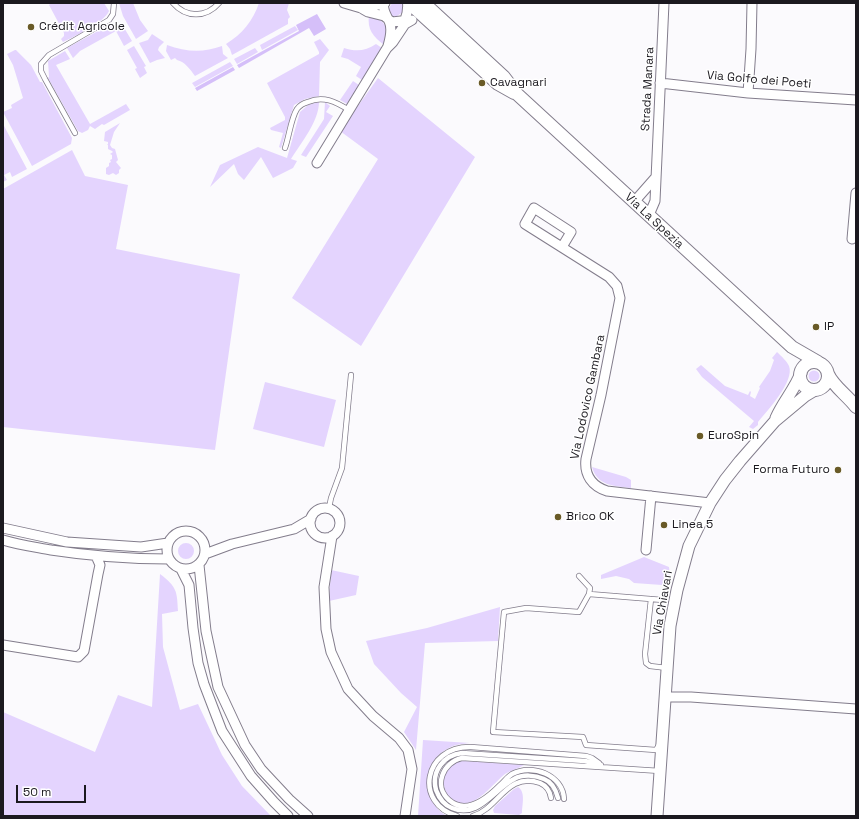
<!DOCTYPE html>
<html>
<head>
<meta charset="utf-8">
<style>
	body { margin:0 }
	#map { position:relative; width:859px; height:819px; overflow:hidden; background:#fbfafd; font-family:"Space Grotesk",sans-serif }
	canvas { display:block }
	.frame { position:absolute; inset:0; border:4px solid #1b191f; pointer-events:none }
	.scale { position:absolute; left:16px; top:785px; width:70px; height:18px; box-sizing:border-box; border:2px solid #1b191f; border-top:0; padding-left:5px; font-size:12px; line-height:14px; white-space:nowrap; color:#1b191f; -webkit-text-stroke:3px #fff; paint-order:stroke }
</style>
</head>
<body>
<div id="map">
<canvas width="859" height="819"></canvas>
<div class="frame"></div>
<div class="scale">50 m</div>
</div>
<script>
const ctx = document.querySelector('canvas').getContext('2d');
ctx.lineJoin = 'round';
function paint(path, color) {
  ctx.fillStyle = color;
  ctx.fill(path, 'evenodd');
}
function strokePath(path, color, width, dash) {
  ctx.strokeStyle = color;
  ctx.lineWidth = width;
  ctx.lineCap = dash ? 'butt' : 'round';
  ctx.setLineDash(dash || []);
  ctx.stroke(path);
}
function write(font, color, halo, rows, align = 'center') {
  ctx.font = font + ' "Space Grotesk",sans-serif';
  ctx.lineWidth = 3;
  ctx.setLineDash([]);
  ctx.textBaseline = 'middle';
  ctx.strokeStyle = halo;
  ctx.fillStyle = color;
  for (const [text, x, y, turn = 0] of rows) {
    ctx.save();
    ctx.translate(x, y);
    ctx.rotate((+turn || 0) * Math.PI / 180);
    ctx.textAlign = isNaN(turn) ? turn : align;
    if (halo) ctx.strokeText(text, 0, 0);
    ctx.fillText(text, 0, 0);
    ctx.restore();
  }
}
paint(new Path2D(`
	M51 3H104L109 11C104 23 75 36 63 42L61 39 64 36V33L49 5Z
	M119 3H133L140 20 148 31 136 39 123 16Z
	M259 3H289L287 10 290 17 288 19V24L232 55 230 49 226 44C242 34 253 21 259 3Z
	M392 3H404L405 5 403 12 397 16H392L388 10Z
	M369 15C387 22 389 26 384 45 373 36 367 30 369 15Z
	M116 23 123 26 132 41 124 46 116 31 80 51 73 58 67 48 109 25Z
	M295 26 298 30 262 50 260 45Z
	M152 34 164 42 159 47 158 50 165 58 157 60 150 63 139 43 148 40Z
	M320 39 329 50 320 62 319 96 305 99 294 105 281 148 279 147 283 133 271 130 270 128 285 120V117L267 83 319 54V52L314 42Z
	M376 44 382 48 362 80 356 76 361 67 348 59 341 57 344 48C356 52 366 51 376 44Z
	M167 45C186 52 203 53 222 46L223 54 228 58 195 76C190 69 185 62 177 60L175 58 171 60 166 51Z
	M134 46 146 66 144 67 147 73 140 78 135 69 137 68 127 50Z
	M255 48 258 52 237 64 234 59Z
	M15 50H16L31 65 40 82H42L72 138 71 144 32 166 3 112 12 108 11 105 23 98 13 65 7 54Z
	M65 51 70 59 56 65 90 124 126 104 130 110 104 125 102 124 95 129 90 126 88 130 82 133 78 131 48 78 49 77 48 61Z
	M230 62 233 66 195 87 192 83Z
	M378 78 475 157 361 346 292 298 378 159 340 131Z
	M353 81 359 85 347 104 340 100Z
	M319 102C319 121 301 143 291 159L297 161 293 168 273 178 261 157 244 180 238 174 234 164 210 187 220 165 258 147 287 158 300 112 308 105Z
	M325 102 330 106 326 112 333 116 306 157 301 155 324 119Z
	M120 123 114 132 110 145 112 148 115 149 118 160 116 162 121 168 119 170V173L116 175 113 173 109 175 106 174V168L109 166V163L111 162 110 160 112 159V155L110 154 113 152 112 151 108 149V145L107 144H108V142L104 141 105 132Z
	M3 124 27 169 12 177 10 172 4 175 7 180 3 182Z
	M72 150 85 176 128 185 116 249 240 274 215 450 3 427V189Z
	M777 352C781 356 787 361 789 366 795 381 767 411 758 422V425L753 429 749 427 754 421 702 377 696 369 701 365 725 386 748 395 750 391 751 392 750 396 755 399 760 388 759 387 770 371 774 360 772 358Z
	M808.5 376a5.5 5.5 0 1 1 11 0a5.5 5.5 0 1 1-11 0Z
	M265 382 336 400 324 447 253 429Z
	M592 467 626 477 631 480V488C615 486 597 486 592 467Z
	M178 551a8 8 0 1 1 16 0a8 8 0 1 1-16 0Z
	M644 557 669 567 670 576 667 584 662 585 634 583 629 579 616 576 601 579V575Z
	M331 570 359 576 356 595 329 601Z
	M160 574C177 587 177 591 178 611L162 614 163 647 180 710 198 704 222 755 242 786 271 816H3V712L95 752 118 695 152 707Z
	M500 607 498 641 425 643 416 750 404 732 417 707 401 693 374 664 366 641 427 628Z
	M423 740 470 743C462 744 455 744 449 748 421 761 420 801 447 816H418Z
	M461 761H465L524 765C518 769 511 770 505 774 495 782 483 798 471 802 444 811 431 770 461 761Z
	M518 787C526 792 522 805 522 813L519 815 494 813 493 810 495 806 514 789Z`), '#e4d4fe');
paint(new Path2D(`
	M317 14 326 29 314 36 309 28 239 68 237 65 299 31 296 25Z
	M233 67 235 70 197 91 195 88Z`), '#d5bff9');
const service = new Path2D(`
	M173 3C186 18 206 18 219 3
	M75 133 45 79 41 71V64L49 55 109 20 113 14 114 3
	M285 148C289 137 291 118 297 109 300 105 304 103 308 102 323 95 336 102 349 110
	M329 508 331 498 342 468 351 375
	M579 576 590 588 589 594
	M651 599 645 654 646 663 650 666 667 668
	M659 745 656 750 586 745 583 737 493 732 504 612 526 608 579 612 589 594 663 600
	M558 798C556 790 552 782 544 779 535 775 523 774 514 779 494 789 479 819 452 808 444 805 439 798 436 790 431 771 444 755 462 753L585 761 601 765
	M564 799C563 775 532 763 512 774 507 777 504 782 499 786 486 799 466 815 449 800 433 786 443 762 462 758L660 771
	M457 816C414 804 423 746 471 747L586 756 592 758 599 763
	M473 816C498 809 507 771 540 783 547 786 550 791 551 798`);
const minor = new Path2D(`
	M344 3 361 8 368 12 384 16 392 22 410 20
	M383 3C384 12 385 13 389 21 393 29 390 39 388 46
	M361 8 371 7 385 3
	M403 26 407 13 408 3
	M660 83 748 93 856 100
	M748 93 751 49 752 3
	M317 163 387 48 393 42 405 24 412 20
	M634 202 656 177
	M649 215 655 201 664 3
	M852 239 856 193
	M562 247 571 232 534 208 525 224 609 277 617 286 620 298 601 395 586 459C584 475 592 486 607 491L710 503
	M310 523a15 15 0 1 1 30 0a15 15 0 1 1-30 0Z
	M3 528 67 542 141 547 168 543
	M167 550a19 19 0 1 1 38 0a19 19 0 1 1-38 0Z
	M332 536 324 587 326 629 331 652 348 689 373 716 399 738 408 750 412 769 405 816
	M3 540C19 545 35 547 51 550 90 556 129 559 169 559
	M646 550 651 496
	M205 554 232 544 294 529 311 519
	M199 565 206 631 218 687 245 745 261 769 289 799 308 816
	M181 569 189 585 193 628 198 663 204 684 222 731 251 776 274 802 288 816
	M3 645 78 657 84 651 98 574 100 565 96 556
	M665 697H691L856 709`);
const tertiary = new Path2D(`
	M776 418C783 402 795 389 801 373
	M657 816 670 626 677 590 689 546 710 503 725 480 740 461 775 421 805 396 815 390`);
const secondary = new Path2D(`
	M409 3 498 84 514 93
	M424 3 504 77 517 94 792 347 818 362
	M800 376a14 14 0 1 1 28 0a14 14 0 1 1-28 0Z
	M828 374C833 386 848 396 856 407`);
strokePath(service, '#837d8c', 6);
strokePath(minor, '#837d8c', 11);
strokePath(tertiary, '#837d8c', 13);
strokePath(secondary, '#837d8c', 14);
strokePath(service, '#fff', 4.5);
strokePath(minor, '#fff', 9);
strokePath(tertiary, '#fff', 11);
strokePath(secondary, '#fff', 12);
for (const [x, y, r, color] of [
	[31,27,4,"#695a27"],
	[482,83,4,"#695a27"],
	[816,327,4,"#695a27"],
	[700,436,4,"#695a27"],
	[838,470,4,"#695a27"],
	[558,517,4,"#695a27"],
	[664,525,4,"#695a27"]
]) {
  const dot = new Path2D();
  dot.arc(x, y, r, 0, 2 * Math.PI);
  ctx.fillStyle = color;
  ctx.fill(dot);
  strokePath(dot, '#fff', 1.5);
}
write('12px', '#1b191f', '#fff', [
	["Crédit Agricole",39,27],
	["Cavagnari",490,83],
	["IP",824,327],
	["EuroSpin",708,436],
	["Forma Futuro",830,470,"right"],
	["Brico OK",566,517],
	["Linea 5",672,525]
], 'left');
write('12px', '#1b191f', '#fff', [
	["Via Golfo dei Poeti",759,80,5],
	["Strada Manara",648,89,-87],
	["Via La Spezia",654,221,43],
	["Via Lodovico Gambara",588,397,-78],
	["Via Chiavari",663,603,-80]
]);
</script>
</body>
</html>
